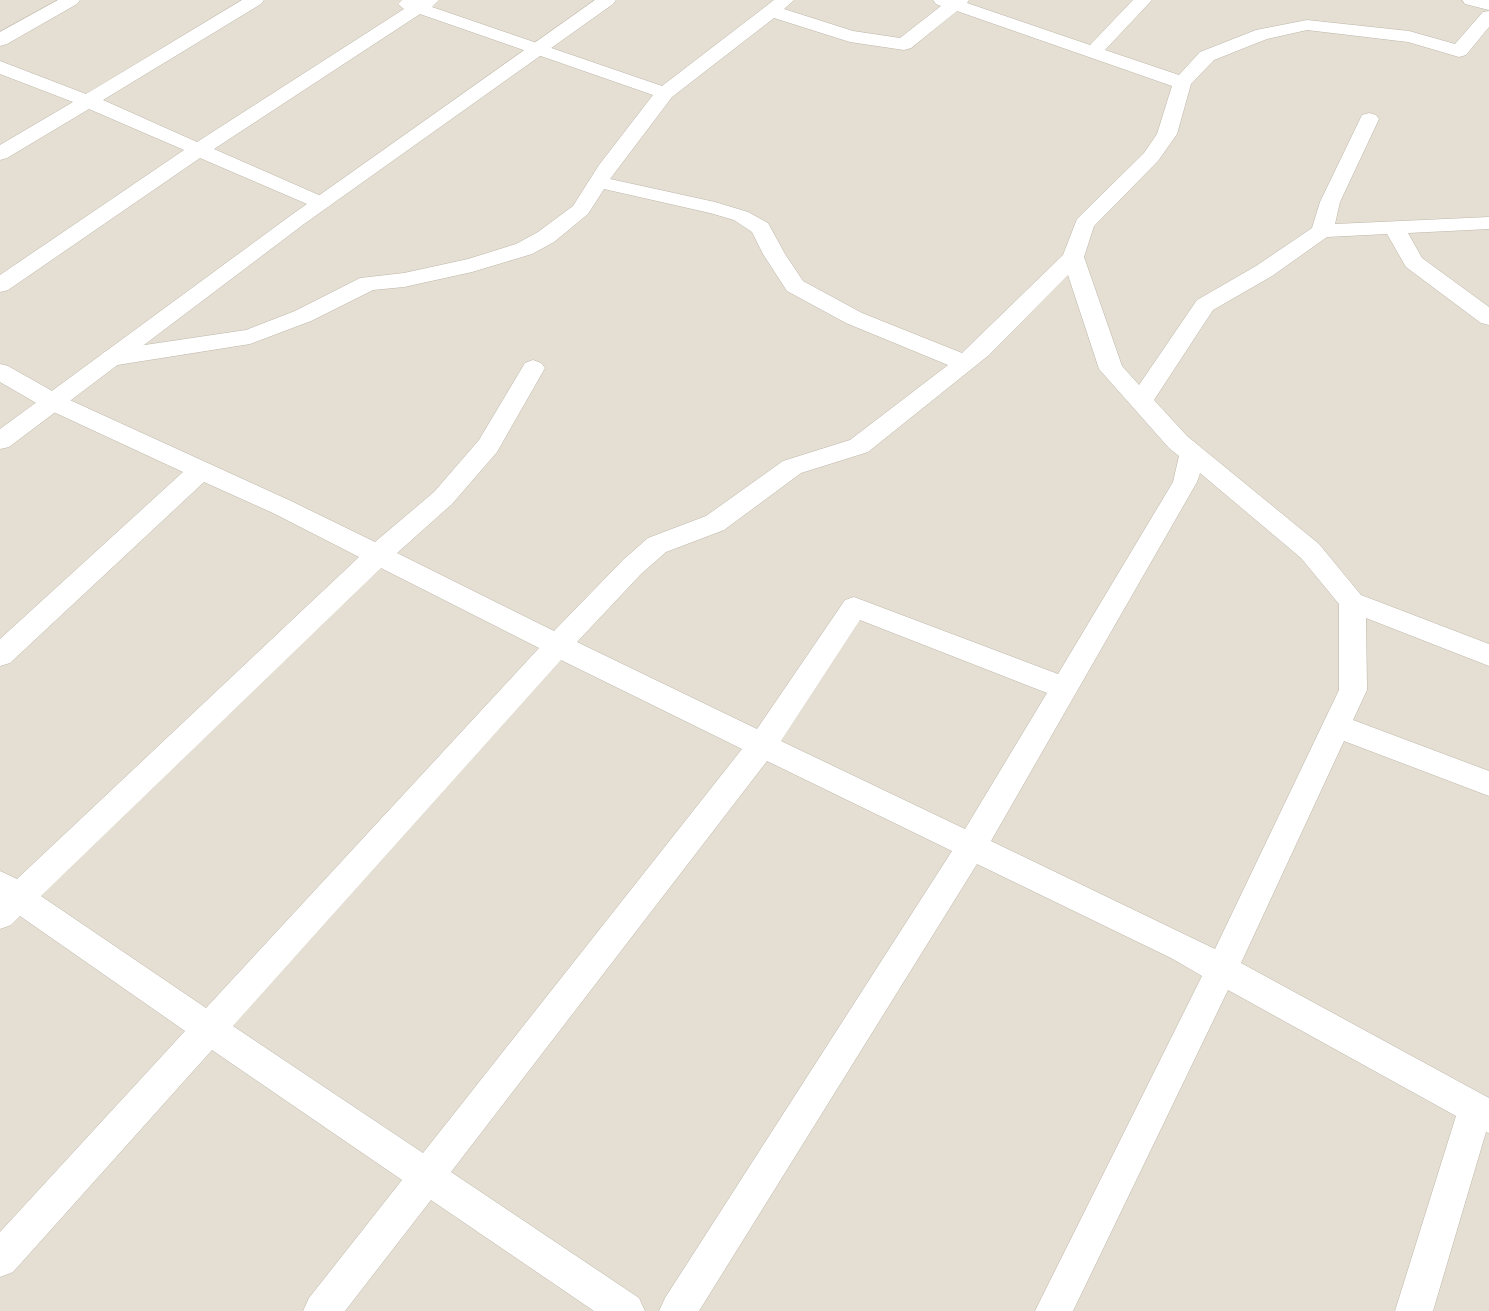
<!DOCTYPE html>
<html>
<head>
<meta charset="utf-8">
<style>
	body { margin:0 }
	canvas { display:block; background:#f0ede4 }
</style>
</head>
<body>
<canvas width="1489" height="1311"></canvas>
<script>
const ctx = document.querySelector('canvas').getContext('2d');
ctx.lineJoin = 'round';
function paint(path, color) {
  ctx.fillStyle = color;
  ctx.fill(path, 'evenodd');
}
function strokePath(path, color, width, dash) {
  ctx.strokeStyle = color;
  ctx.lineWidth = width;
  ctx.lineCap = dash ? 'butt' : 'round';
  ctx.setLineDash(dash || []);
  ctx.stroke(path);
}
paint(new Path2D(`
	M0 0H1489V1311H0Z`), '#e4dfd2');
const minor = new Path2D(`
	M242 0H264L261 4 103 100 197 142 404 9 398 4 402 0H439L432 7 662 86 774 0H794L784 9 853 31 900 38 941 6 936 4 933 0H969L967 3 1090 45 1133 0H1152L1105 50 1179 75 1200 52 1256 30 1307 20 1409 31 1455 44 1483 12 1489 11V27L1466 55 1459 57 1408 42 1307 30 1267 39 1214 60 1191 84 1177 134 1158 161 1094 226 1084 257 1122 366 1139 385 1197 300 1256 266 1312 228 1320 202 1362 115 1369 113 1376 115 1379 119 1340 202 1335 224 1489 217V229L1408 233 1422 258 1489 307V325L1481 323 1406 267 1387 234 1327 237 1272 276 1213 310 1154 400 1187 436 1319 544 1361 595 1489 644V666L1366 618 1367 690 1353 720 1489 771V796L1344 741 1241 963 1489 1098V1133L1486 1132 1433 1311H1395L1456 1116 1228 990 1073 1311H1035L1202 976 1171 958 977 864 699 1311H659L665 1298 952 851 767 761 451 1172 639 1298 645 1311H594L431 1200 345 1311H303L309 1298 402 1180 212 1050 13 1272 0 1277V1232L185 1031 20 916 11 925 0 929V871L17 879 359 557 273 513 204 482 10 663 0 666V639L183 472 45 408 0 382V364L8 366 61 396 291 501 375 542 434 492 479 440 525 363 533 360 541 363 545 368 497 452 452 504 397 553 554 631 623 560 648 538 706 516 783 461 850 440 948 365 846 323 787 291 763 254 752 232 734 220 710 213 604 189 588 214 554 242 532 254 472 272 404 287 373 290 311 321 250 344 111 366 103 363 99 358 103 353 111 350 246 330 295 311 360 278 404 273 468 259 516 244 538 232 573 206 599 165 653 95 420 14 214 149 328 199 331 203 328 207 321 209 314 207 200 158 8 290 0 292V275L184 150 89 109 7 158 0 160V145L73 102 0 74V61L86 94ZM957 11 1172 86 1157 134 1144 153 1077 219 1063 255 962 353 862 313 803 281 785 254 768 223 748 212 715 202 610 179 672 97 774 18 850 42 904 50 911 48ZM1068 275 1099 369 1169 448 1179 456 1173 482 1058 674 854 597 845 600 757 729 577 642 641 574 666 552 724 530 801 473 868 452 989 355ZM1200 473 1301 558 1339 604V690L1215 949 991 841 1197 482ZM381 568 539 648 206 1008 41 896ZM860 620 1047 693 965 829 781 741ZM561 660 742 749 423 1153 233 1026Z
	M1462 0H1489V10L1465 4Z`);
const tertiary = new Path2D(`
	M58 0H80L77 4 7 44 0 46V32Z
	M595 0H616L613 4 304 224 9 447 0 449V429L290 216Z`);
strokePath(minor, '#beb7aa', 1);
strokePath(tertiary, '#beb7aa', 1);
paint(minor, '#fff');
paint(tertiary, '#fff');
</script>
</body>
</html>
